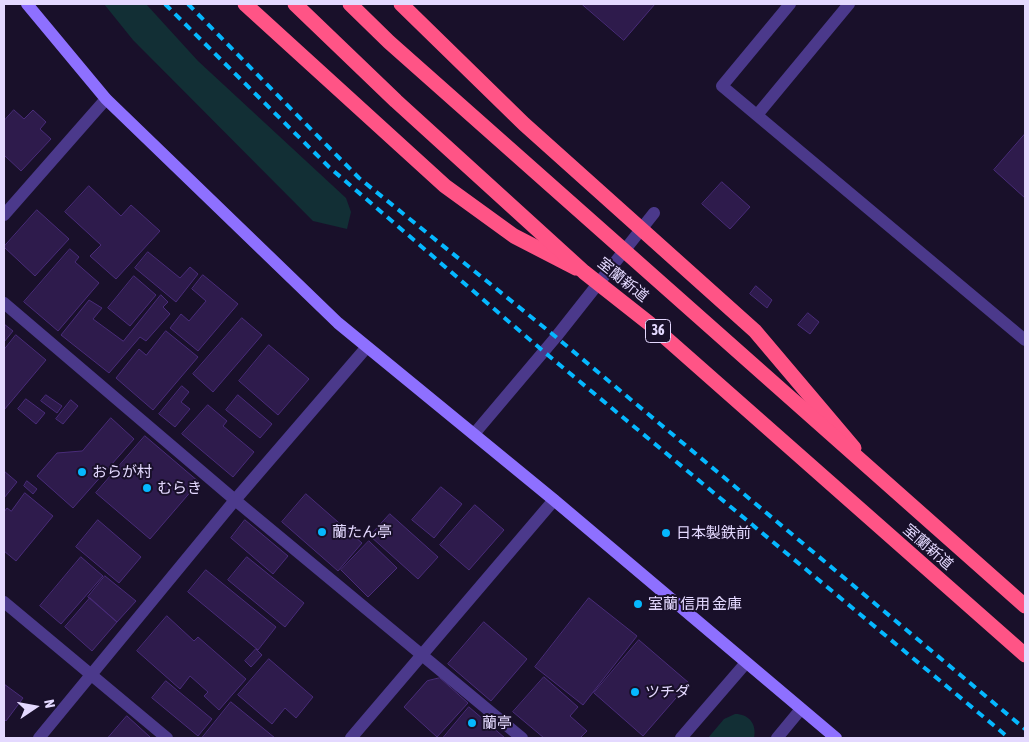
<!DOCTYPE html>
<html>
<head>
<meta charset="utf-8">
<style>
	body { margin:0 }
	#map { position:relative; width:1029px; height:742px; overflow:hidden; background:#19102a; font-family:"Asap Condensed",sans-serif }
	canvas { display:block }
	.frame { position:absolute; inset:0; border:5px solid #e4d9ff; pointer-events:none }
	.north { position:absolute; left:10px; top:682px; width:50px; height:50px; -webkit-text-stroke:4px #19102a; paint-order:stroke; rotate:78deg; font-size:14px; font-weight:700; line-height:20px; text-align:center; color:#e4d9ff }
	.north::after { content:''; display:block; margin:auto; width:18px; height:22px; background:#e4d9ff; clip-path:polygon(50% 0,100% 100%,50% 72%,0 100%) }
</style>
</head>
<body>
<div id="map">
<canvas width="1029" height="742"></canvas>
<div class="frame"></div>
<div class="north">N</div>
</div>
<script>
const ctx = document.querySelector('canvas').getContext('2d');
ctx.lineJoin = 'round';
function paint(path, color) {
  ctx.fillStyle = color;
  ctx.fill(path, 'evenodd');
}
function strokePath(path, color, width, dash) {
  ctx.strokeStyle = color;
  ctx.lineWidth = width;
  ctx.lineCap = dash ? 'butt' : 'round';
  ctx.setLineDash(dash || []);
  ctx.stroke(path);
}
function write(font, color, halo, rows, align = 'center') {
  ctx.font = font + ' "Asap Condensed","Noto Sans JP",sans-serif';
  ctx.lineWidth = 4;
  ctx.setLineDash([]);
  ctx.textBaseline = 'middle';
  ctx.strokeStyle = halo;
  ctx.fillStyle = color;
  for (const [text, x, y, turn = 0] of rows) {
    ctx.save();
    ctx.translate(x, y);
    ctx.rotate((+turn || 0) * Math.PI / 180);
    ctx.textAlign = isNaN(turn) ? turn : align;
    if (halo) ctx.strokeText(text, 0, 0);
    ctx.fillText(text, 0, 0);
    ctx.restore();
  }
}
paint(new Path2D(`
	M104 4H146L198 61 346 198 351 212 347 229 313 221 133 40Z
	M735 714C749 714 757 724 754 738H708L724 719Z`), '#122f35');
const building = new Path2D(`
	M582 4H655L624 40Z
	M14 110 24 119 33 110 46 122 40 129 51 139 21 171 4 155V121Z
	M1025 134V198L994 170Z
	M722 182 750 207 730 229 702 204Z
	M89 186 121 216 131 205 160 231 116 279 90 256 101 245 65 212Z
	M37 210 69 239 35 276 4 247Z
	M70 249 79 257 75 262 99 283 58 331 24 302Z
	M148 252 180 278 190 267 198 274 176 302 135 268Z
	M203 275 238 304 198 351 170 328 181 314 189 321 206 301 192 289Z
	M134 276 156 295 130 326 108 308Z
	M756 286 772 300 767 308 750 294Z
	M161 295 168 302 163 307 170 314 146 341 140 337 109 373 61 335 89 300 102 308 93 319 123 341Z
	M808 313 819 322 810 334 798 325Z
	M242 318 262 335 213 392 193 374Z
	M4 324 13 331 4 342Z
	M166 331 198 357 153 410 116 378 139 349 146 355Z
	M16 335 46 360 4 410V350Z
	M269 345 309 379 278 415 239 381Z
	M182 386 189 392 181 402 190 409 175 427 159 414Z
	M46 395 62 406 57 413 41 401Z
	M238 395 272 424 260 438 226 410Z
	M26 399 45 413 36 424 18 409Z
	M71 400 78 406 63 424 56 419Z
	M208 405 227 421 223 426 254 452 233 477 182 434Z
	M111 418 134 439 73 508 37 476 57 453 82 451Z
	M145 436 199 482 150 539 96 493Z
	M4 471 17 482 4 498Z
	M27 481 37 489 33 494 24 486Z
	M441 487 462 504 434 538 412 520Z
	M25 493 53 516 16 561 4 551V512L7 508 11 511Z
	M306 494 362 543 338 571 282 522Z
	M475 505 504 530 469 570 440 545Z
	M390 514 438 557 418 579 370 536Z
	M98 520 141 557 119 583 76 547Z
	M245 520 288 556 273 574 231 538Z
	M369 541 397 568 368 597 341 570Z
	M81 557 103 576 61 624 40 606Z
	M247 557 304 603 285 627 228 580Z
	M206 570 276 627 258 650 188 592Z
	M105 576 136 601 117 622 88 597Z
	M90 598 117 622 92 651 65 627Z
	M589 598 637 636 583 705 535 667Z
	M167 616 194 641 198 637 246 679 219 710 204 696 208 692 190 676 180 689 137 651Z
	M484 622 527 659 491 701 448 664Z
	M639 640 689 683 643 736 594 693Z
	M256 649 262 655 251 667 245 661Z
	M269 659 313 697 296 718 285 708 272 724 238 695Z
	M544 677 578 707 570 716 587 731 580 738H544L513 712Z
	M440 678 468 703 437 737 404 707 427 681Z
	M166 681 212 719 198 736 152 698Z
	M4 684 23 698 6 721 4 719Z
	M231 702 275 738H202Z
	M469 707 505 738H443Z
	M127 716 150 737 148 738H108Z`);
paint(building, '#2e1b4c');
strokePath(building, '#492c79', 1);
strokePath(new Path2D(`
	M790 4 722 86 1025 340
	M757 115 849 4
	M474 434 556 337 654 213`), '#4b398b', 12);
strokePath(new Path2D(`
	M4 215 106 99
	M4 303 235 500 522 738
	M4 602 167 738
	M39 738 235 500 366 348
	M351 738 554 500
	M681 738 745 664
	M777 738 801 709`), '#4b398b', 12);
strokePath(new Path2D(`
	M27 4 106 99 338 323 554 500 836 738`), '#8e70ff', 12);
strokePath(new Path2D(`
	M245 4 445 186 514 236 576 268
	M401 4 524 124 755 331 854 448`), '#ff5486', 15);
strokePath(new Path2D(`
	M165 4 329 167 543 351 1009 738
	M188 4 359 178 556 337 1025 729`), '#05b8ff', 4, [8, 6]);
strokePath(new Path2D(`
	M295 4 396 101 584 272 650 324 1025 655
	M350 4 389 42 1025 606`), '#ff5486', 15);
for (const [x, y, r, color] of [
	[82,472,5,"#05b8ff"],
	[147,488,5,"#05b8ff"],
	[322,532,5,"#05b8ff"],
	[666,533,5,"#05b8ff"],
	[638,604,5,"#05b8ff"],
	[635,692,5,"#05b8ff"],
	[472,723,5,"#05b8ff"]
]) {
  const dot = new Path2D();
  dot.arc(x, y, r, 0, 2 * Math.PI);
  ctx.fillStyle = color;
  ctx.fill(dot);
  strokePath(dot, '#19102a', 2);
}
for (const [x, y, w] of [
	[658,331,25]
]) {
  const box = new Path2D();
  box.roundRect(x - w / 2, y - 11.5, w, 23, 4);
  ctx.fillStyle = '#19102a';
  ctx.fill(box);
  strokePath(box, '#e4d9ff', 1);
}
write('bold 14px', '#e4d9ff', null, [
	["36",658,331]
]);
write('15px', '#e4d9ff', '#19102a', [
	["室蘭新道",623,280,39],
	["室蘭新道",928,547,41]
]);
write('15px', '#e4d9ff', '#19102a', [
	["おらが村",92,472],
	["むらき",157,488],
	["蘭たん亭",332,532],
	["日本製鉄前",676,533],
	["室蘭 信用 金庫",648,604],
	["ツチダ",645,692],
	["蘭亭",482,723]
], 'left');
</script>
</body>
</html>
